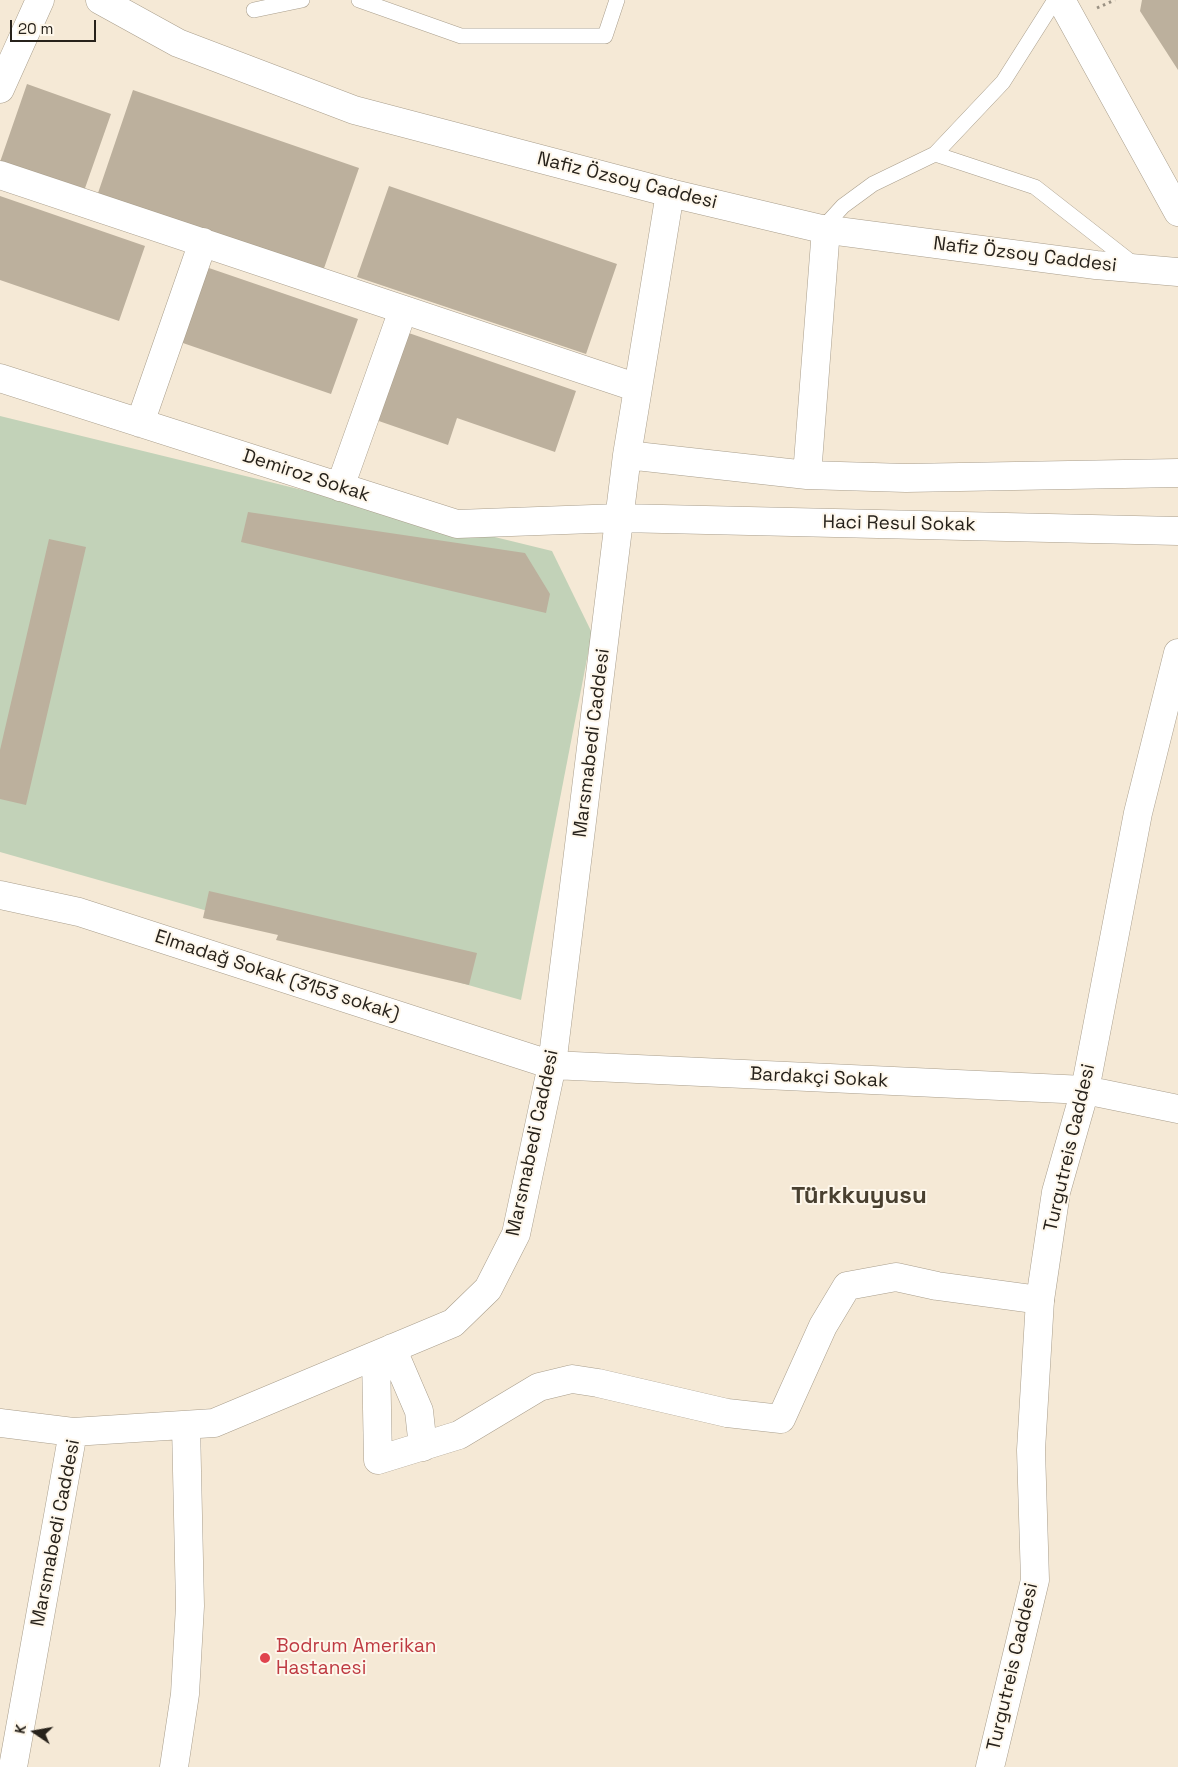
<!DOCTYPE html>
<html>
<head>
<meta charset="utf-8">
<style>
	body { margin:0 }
	#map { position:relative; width:1178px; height:1767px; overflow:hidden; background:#f5e9d6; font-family:"Space Grotesk",sans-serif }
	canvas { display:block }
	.north { position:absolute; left:10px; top:1707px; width:50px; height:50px; -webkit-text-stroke:4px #fef7eb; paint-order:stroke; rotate:282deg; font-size:14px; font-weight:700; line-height:20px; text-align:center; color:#27221b }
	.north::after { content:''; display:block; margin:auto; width:18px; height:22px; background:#27221b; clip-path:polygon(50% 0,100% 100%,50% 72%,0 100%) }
	.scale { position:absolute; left:10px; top:20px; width:86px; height:22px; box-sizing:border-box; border:2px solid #27221b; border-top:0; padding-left:6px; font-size:15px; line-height:18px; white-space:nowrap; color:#27221b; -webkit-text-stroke:4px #fef7eb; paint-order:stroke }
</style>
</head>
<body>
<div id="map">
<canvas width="1178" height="1767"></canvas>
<div class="north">K</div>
<div class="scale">20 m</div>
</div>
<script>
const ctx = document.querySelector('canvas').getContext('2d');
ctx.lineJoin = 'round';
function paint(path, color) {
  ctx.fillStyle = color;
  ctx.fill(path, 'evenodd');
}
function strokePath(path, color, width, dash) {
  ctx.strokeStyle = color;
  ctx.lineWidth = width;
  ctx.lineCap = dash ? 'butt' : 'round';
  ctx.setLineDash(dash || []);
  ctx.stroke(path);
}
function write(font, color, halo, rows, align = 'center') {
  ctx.font = font + ' "Space Grotesk",sans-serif';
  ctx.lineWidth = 4;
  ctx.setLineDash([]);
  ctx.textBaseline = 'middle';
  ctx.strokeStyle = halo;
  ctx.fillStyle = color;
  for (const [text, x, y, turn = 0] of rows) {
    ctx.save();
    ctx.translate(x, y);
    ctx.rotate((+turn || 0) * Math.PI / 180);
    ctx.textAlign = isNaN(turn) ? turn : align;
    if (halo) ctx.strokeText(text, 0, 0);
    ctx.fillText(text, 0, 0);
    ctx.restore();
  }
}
paint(new Path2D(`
	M0 416 552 551 592 633 521 1000 0 852Z`), '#c2d2b8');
paint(new Path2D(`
	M1142 0H1178V70L1140 11Z
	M27 84 111 114 84 191 0 162Z
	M133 90 359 168 322 274 97 196Z
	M389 186 617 264 586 354 357 277Z
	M0 196 145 246 119 321 0 280Z
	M206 267 358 319 331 394 180 342Z
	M403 331 576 391 555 452 457 418 448 445 373 419Z
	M248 512 525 553 550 594 546 613 241 542Z
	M49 539 86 547 26 805 0 799V750Z
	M209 891 477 953 469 985 276 940 278 935 203 918Z`), '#bcb09d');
const lane = new Path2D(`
	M359 0 461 36H605L617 0
	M254 10 302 0
	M935 154 1035 187 1136 266
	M822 229 843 206 873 184 935 154 1003 82 1055 0`);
const street = new Path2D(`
	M1061 0 1178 212
	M0 89 40 0
	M0 175 638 388
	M0 378 457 524 620 518 1178 531
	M140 423 203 242
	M627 455 807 475 906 478 1178 473
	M807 475 826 229
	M340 487 403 310
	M0 895 79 912 552 1065 1085 1090
	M392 1348 419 1411 423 1447
	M376 1356 378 1460 459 1435 539 1387 572 1379 598 1383 727 1413 781 1419 823 1326 847 1286 896 1277 937 1286 1040 1300
	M0 1423 73 1432
	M13 1767 73 1432 214 1423 453 1323 488 1289 516 1234 552 1065 627 455 670 193
	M174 1767 185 1694 190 1606 186 1425`);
const secondary = new Path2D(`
	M100 0 178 43 354 110 670 193 822 229 1096 265 1178 272
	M1085 1090 1178 1109
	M990 1767 1035 1580 1031 1450 1040 1300 1056 1192 1085 1090 1138 813 1178 653`);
strokePath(lane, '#a99e8c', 16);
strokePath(street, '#a99e8c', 29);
strokePath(secondary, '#a99e8c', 29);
strokePath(new Path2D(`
	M1097 8 1115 0`), '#9a9183', 3, [2.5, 4]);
strokePath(lane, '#fff', 15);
strokePath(street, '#fff', 28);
strokePath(secondary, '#fff', 28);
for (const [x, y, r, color] of [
	[265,1658,6,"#e0444e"]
]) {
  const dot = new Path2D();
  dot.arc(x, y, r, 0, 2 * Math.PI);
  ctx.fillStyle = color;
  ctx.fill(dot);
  strokePath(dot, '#fef7eb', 2);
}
write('19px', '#27221b', '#fef7eb', [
	["Nafiz Özsoy Caddesi",627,181,14],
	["Nafiz Özsoy Caddesi",1025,255,7],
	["Demiroz Sokak",306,476,18],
	["Haci Resul Sokak",899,524,1],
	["Marsmabedi Caddesi",592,743,-83],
	["Elmadağ Sokak (3153 sokak)",277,976,18],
	["Bardakçi Sokak",819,1078,3],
	["Marsmabedi Caddesi",533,1143,-78],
	["Turgutreis Caddesi",1070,1148,-77],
	["Marsmabedi Caddesi",56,1533,-79],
	["Turgutreis Caddesi",1013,1667,-77]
]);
write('19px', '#be3a42', '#fef7eb', [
	["Bodrum Amerikan",276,1647],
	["Hastanesi",276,1669]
], 'left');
write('bold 24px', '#494030', '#fef7eb', [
	["Türkkuyusu",859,1196]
]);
</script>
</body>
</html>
